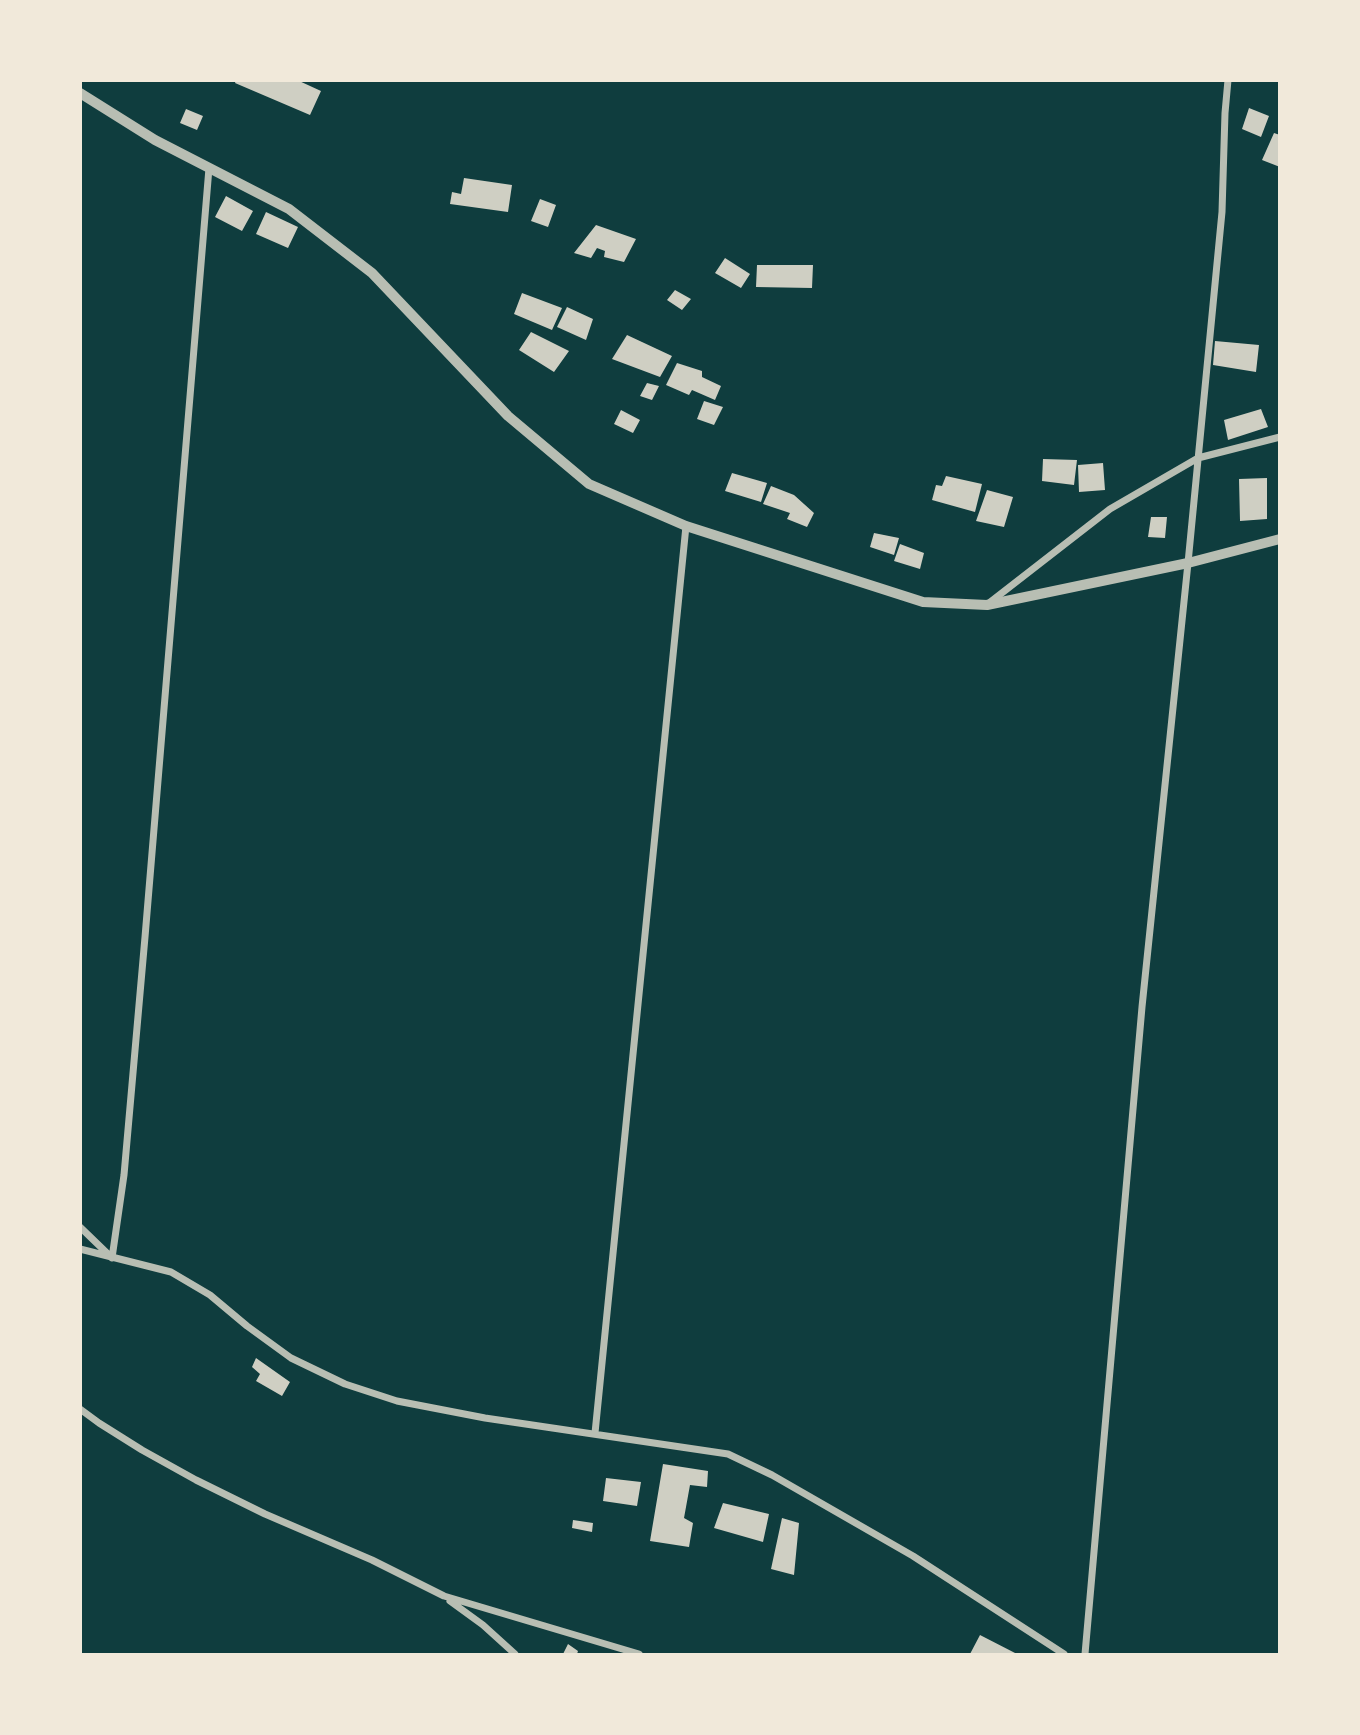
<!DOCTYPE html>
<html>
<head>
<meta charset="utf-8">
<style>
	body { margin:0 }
	#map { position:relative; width:1360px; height:1735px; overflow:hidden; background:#0f3d3e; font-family:Literata,serif }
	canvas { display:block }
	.frame { position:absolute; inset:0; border:82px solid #f1e9da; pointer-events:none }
</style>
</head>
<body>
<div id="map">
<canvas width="1360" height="1735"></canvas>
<div class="frame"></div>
</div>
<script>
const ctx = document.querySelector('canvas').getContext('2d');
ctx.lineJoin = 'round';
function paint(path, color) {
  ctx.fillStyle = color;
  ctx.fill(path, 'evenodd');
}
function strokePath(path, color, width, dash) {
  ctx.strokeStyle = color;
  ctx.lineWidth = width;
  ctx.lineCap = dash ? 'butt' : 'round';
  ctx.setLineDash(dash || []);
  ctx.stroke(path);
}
paint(new Path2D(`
	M236 80H297L321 91 310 115 235 83Z
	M1249 108 1269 116 1261 137 1242 129Z
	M186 109 203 116 197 130 180 123Z
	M1274 133 1280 135V167L1262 160Z
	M464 178 512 185 508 212 450 204 452 192 461 194Z
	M226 196 253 211 242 231 215 217Z
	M540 199 556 205 548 227 531 221Z
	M266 212 298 227 288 248 256 234Z
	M596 225 636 239 624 262 604 257 605 251 597 248 591 258 574 253Z
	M725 258 750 274 741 288 715 273Z
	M757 265H813L812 288 756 287Z
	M675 290 691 299 682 310 667 300Z
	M522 293 562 308 552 330 514 314Z
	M567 307 593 319 586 340 557 327Z
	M531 332 569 351 554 372 519 350Z
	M627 335 672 356 660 377 612 359Z
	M1215 341 1259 345 1256 372 1213 365Z
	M677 363 702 371V377L721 386 715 400 692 390 689 395 666 385Z
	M647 383 659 386 652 400 640 396Z
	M704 401 723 407 714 425 697 419Z
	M1261 409 1268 427 1228 440 1224 420Z
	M621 410 640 420 633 433 614 424Z
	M1043 459 1077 460 1074 485 1042 481Z
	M1103 463 1105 490 1079 492 1078 465Z
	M732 473 767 483 761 502 725 491Z
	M946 476 982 484 975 512 932 500 936 485 942 486Z
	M1267 478V519L1240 521 1239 479Z
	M771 486 794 495 814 513 807 527 787 519 790 513 763 504Z
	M987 490 1013 497 1004 527 976 521Z
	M1151 517H1167L1165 538 1148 537Z
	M874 533 899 538 894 555 870 547Z
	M900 544 924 553 920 569 894 561Z
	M256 1358 290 1382 282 1396 256 1381 260 1374 252 1367Z
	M663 1464 708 1471 707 1487 690 1485 684 1518 693 1523 689 1547 650 1541Z
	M606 1478 641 1482 637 1506 603 1501Z
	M723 1503 769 1514 763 1542 714 1528Z
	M782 1518 799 1523 794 1575 771 1569Z
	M573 1520 593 1523 592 1532 572 1528Z
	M980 1635 1017 1654H970Z
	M568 1644 578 1651 577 1654H563Z`), '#cfcfc3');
strokePath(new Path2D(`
	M989 603 1110 509 1198 458 1280 437
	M80 1227 110 1256
	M80 1249 171 1272 210 1295 247 1326 291 1358 345 1384 397 1401 485 1418 728 1454 772 1475 913 1556 1064 1654
	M112 1258 124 1175 145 937 209 168
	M80 1409 99 1423 142 1450 196 1480 265 1514 372 1560 444 1596 639 1654
	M595 1433 686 526
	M450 1601 483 1625 515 1654
	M1085 1654 1142 1007 1188 563 1222 212 1225 113 1228 80`), '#b8beb3', 7);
strokePath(new Path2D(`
	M80 93 155 140 289 209 372 273 508 416 589 484 686 526 923 602 987 605 1188 563 1280 539`), '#b8beb3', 10);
</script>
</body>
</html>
